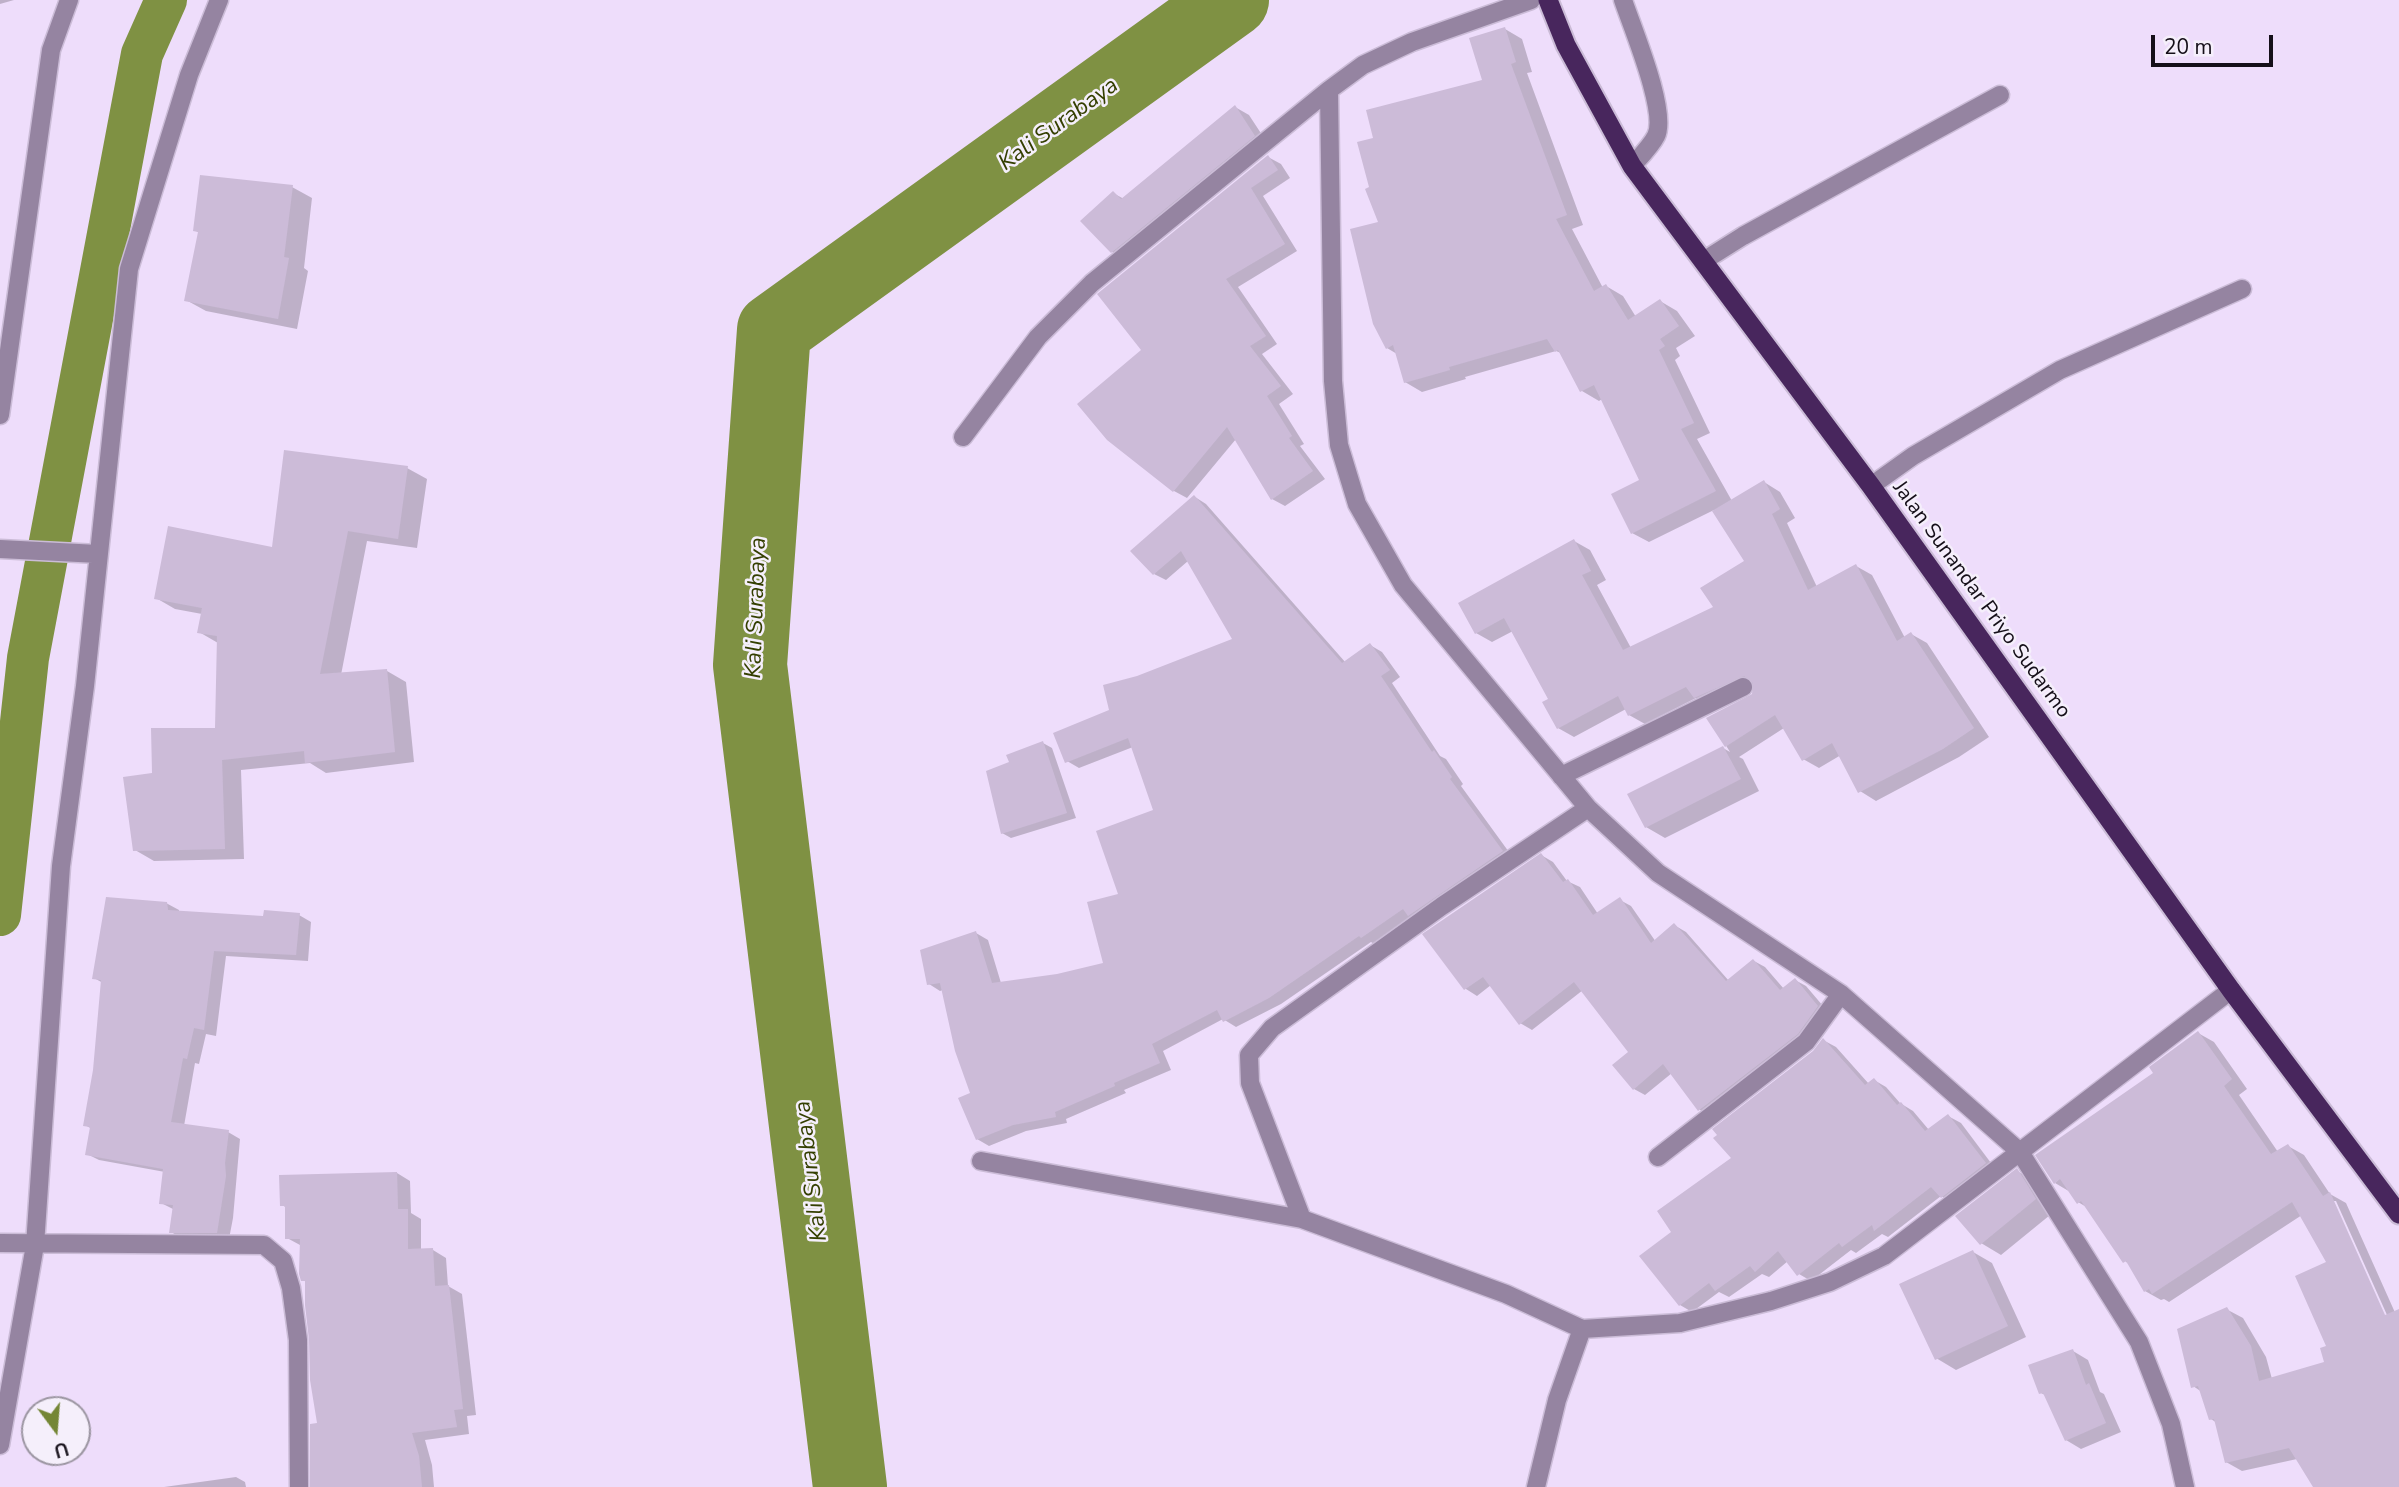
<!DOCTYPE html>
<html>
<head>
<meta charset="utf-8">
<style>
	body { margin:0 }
	#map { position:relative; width:2399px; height:1487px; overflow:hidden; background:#eeddfb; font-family:"Nunito Sans",sans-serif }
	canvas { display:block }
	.north { position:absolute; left:21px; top:1396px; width:70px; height:70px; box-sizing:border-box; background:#f5effb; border:2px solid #9b95a1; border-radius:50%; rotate:164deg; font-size:19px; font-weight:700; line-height:28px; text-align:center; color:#150f19 }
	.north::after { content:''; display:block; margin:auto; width:24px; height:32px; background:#748635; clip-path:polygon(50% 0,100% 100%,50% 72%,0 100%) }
	.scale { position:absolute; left:2151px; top:35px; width:122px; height:32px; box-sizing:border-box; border:4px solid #150f19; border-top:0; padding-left:9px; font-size:21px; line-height:24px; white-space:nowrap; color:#150f19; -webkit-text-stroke:5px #f5effb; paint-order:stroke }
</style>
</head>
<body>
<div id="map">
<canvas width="2399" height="1487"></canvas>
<div class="north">U</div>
<div class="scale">20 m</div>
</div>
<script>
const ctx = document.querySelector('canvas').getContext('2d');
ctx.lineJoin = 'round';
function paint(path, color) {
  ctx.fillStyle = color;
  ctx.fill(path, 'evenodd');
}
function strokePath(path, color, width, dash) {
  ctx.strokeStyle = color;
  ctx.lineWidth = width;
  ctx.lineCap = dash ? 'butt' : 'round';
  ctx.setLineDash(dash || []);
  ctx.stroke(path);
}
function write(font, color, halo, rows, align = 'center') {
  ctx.font = font + ' "Nunito Sans",sans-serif';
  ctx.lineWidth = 5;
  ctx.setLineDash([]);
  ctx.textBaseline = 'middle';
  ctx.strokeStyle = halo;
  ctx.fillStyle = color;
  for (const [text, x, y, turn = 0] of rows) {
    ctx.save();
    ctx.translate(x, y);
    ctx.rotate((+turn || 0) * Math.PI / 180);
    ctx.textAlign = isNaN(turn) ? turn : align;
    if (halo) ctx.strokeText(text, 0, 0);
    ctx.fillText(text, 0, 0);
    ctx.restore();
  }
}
paint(new Path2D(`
	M0 0H14L0 4Z
	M1505 29 1522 39 1532 72 1527 73 1583 225 1572 229 1603 288 1606 286 1623 296 1636 317 1660 301 1677 311 1695 336 1676 348 1680 356 1675 360 1710 433 1697 439 1732 501 1764 482 1780 492 1795 518 1787 523 1817 587 1856 566 1872 575 1905 638 1911 634 1927 643 1989 737 1959 757 1876 801 1860 791 1841 755 1819 768 1803 759 1784 728 1739 757 1743 759 1759 791 1665 838 1646 827 1723 748 1730 752 1709 718 1753 695 1755 685 1711 706 1696 698 1645 724 1629 715 1626 709 1574 737 1558 728 1550 700 1513 631 1492 642 1476 633 1574 541 1590 550 1606 580 1597 585 1631 648 1715 608 1746 561 1714 510 1649 542 1632 533 1642 481 1602 399 1599 401 1582 391 1561 353 1556 351 1465 377 1466 379 1422 392 1405 382 1397 354 1387 348 1381 223 1371 188 1375 139 1484 81Z
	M1235 107 1249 115 1268 144 1126 260 1112 252 1113 193 1124 199Z
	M1268 157 1281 164 1290 178 1263 196 1297 251 1238 287 1277 344 1262 354 1293 394 1279 404 1304 444 1300 446 1325 479 1285 506 1272 499 1236 439 1187 498 1174 491 1143 350Z
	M292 187 312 198 304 268 308 271 297 329 206 311 186 300 199 233 195 230Z
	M407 468 427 479 417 548 367 541 341 675 387 671 406 682 414 762 326 773 310 763 241 770 244 859 154 861 135 850 154 774 216 730 218 643 199 632 202 614 175 609 156 598 273 549Z
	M1195 497 1206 504 1346 663 1370 645 1382 652 1400 677 1392 683 1440 756 1446 759 1463 784 1461 786 1514 859 1413 917 1374 944 1371 942 1281 1004 1236 1027 1223 1019 1163 1051 1171 1070 1124 1090 1126 1093 1066 1119 1067 1123 1026 1131 989 1146 977 1139 972 1094 943 990 940 991 929 984 976 933 988 940 1001 983 1057 976 1105 964 1120 895 1155 811 1133 747 1079 768 1067 761 1138 678 1234 640 1188 561 1166 580 1154 574Z
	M1043 743 1052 748 1076 818 1011 838 1002 833 1011 763Z
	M1541 855 1553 862 1567 881 1580 887 1598 914 1620 900 1631 906 1656 942 1674 925 1686 932 1729 981 1754 961 1765 967 1784 989 1795 980 1806 986 1829 1013 1711 1116 1700 1110 1672 1073 1645 1095 1634 1089 1630 1052 1583 990 1532 1030 1520 1023 1491 985 1477 996 1466 989 1425 935Z
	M166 903 179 910V913L265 918 299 915 311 922 308 961 226 956 216 1036 206 1034 199 1064 195 1063 184 1126 228 1132 240 1139 233 1218 229 1239H183L171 1232 173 1209 161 1203 165 1172 99 1160 87 1154 92 1129 85 1125 95 1070 103 983 94 978Z
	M2198 1033 2214 1042 2247 1089 2239 1095 2278 1152 2288 1146 2304 1155 2330 1194 2346 1203 2397 1317 2328 1346V1263L2302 1215 2169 1302 2164 1299 2161 1300 2145 1291 2130 1265 2125 1261 2088 1208 2078 1202 2072 1193 2055 1183 2156 1074ZM2332 1201H2336L2387 1315 2383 1316Z
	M1823 1040 1836 1047 1869 1084 1874 1080 1886 1087 1900 1103 1913 1111 1929 1130 1948 1116 1961 1123 1997 1171 1954 1204 1941 1196 1888 1237 1882 1234 1856 1253 1851 1250 1811 1281 1799 1274 1788 1261 1769 1277 1762 1274 1729 1297 1719 1292 1692 1312 1680 1305 1674 1232 1734 1158Z
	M2017 1171 2036 1182 2055 1211 2001 1255 1981 1243Z
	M397 1173 410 1181 411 1213 421 1219V1250H433L446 1258 448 1286 462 1294 476 1415 467 1416 469 1434 425 1440 432 1465 434 1487H311L319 1425 306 1282 302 1279 300 1245 287 1238V1208L282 1205Z
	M1973 1252 1992 1263 2026 1337 1956 1370 1936 1358Z
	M2226 1309 2243 1318 2266 1357 2272 1379 2399 1360V1487H2315L2297 1459 2242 1471 2226 1462 2217 1423 2211 1419 2202 1392 2193 1386Z
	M2073 1351 2088 1360 2100 1392 2104 1394 2121 1432 2081 1449 2066 1440 2047 1396 2041 1393Z
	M236 1477 245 1482 246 1487H164Z`), '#0003');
strokePath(new Path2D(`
	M0 915 28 658 142 54 166 0`), '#7f9143', 42);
strokePath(new Path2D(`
	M850 1487 750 665 774 330 1232 0`), '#7f9143', 74);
paint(new Path2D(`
	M1505 27 1516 62 1511 64 1567 215 1556 219 1594 291 1606 284 1628 320 1660 299 1679 326 1660 339 1665 346 1659 350 1694 423 1681 429 1716 491 1631 534 1611 494 1639 480 1594 385 1580 392 1558 350 1555 352 1547 339 1449 367 1450 370 1404 383 1393 345 1386 349 1373 324 1350 229 1378 222 1365 189 1369 187 1357 142 1373 138 1366 110 1482 80 1469 38Z
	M1235 105 1255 136 1111 253 1080 221 1113 191 1121 199Z
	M1268 155 1278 170 1251 188 1285 244 1226 279 1266 336 1250 346 1281 386 1267 396 1292 436 1289 438 1313 471 1271 500 1227 427 1173 492 1107 440 1077 404 1141 350 1097 294Z
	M200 175 293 185 284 257 289 258 278 319 184 301 198 232 193 231Z
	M284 450 408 466 398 539 348 531 320 674 387 669 395 752 305 763 304 751 222 760 225 849 133 851 123 777 152 773 151 728H215L217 636 197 633 202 608 154 599 168 526 272 547Z
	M1764 480 1780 509 1772 514 1808 590 1856 564 1897 641 1911 632 1974 728 1943 749 1858 793 1832 743 1802 761 1775 715 1725 747 1706 718 1752 694 1753 683 1744 676 1694 698 1686 687 1628 716 1618 696 1557 729 1542 702 1548 699 1504 618 1475 634 1458 603 1574 539 1591 571 1582 575 1623 650 1713 607 1700 588 1744 561 1712 511Z
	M1194 495 1342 663 1370 643 1390 670 1381 676 1432 752 1434 750 1452 777 1450 779 1503 851 1408 916 1403 909 1361 938 1359 936 1269 998 1223 1022 1217 1010 1152 1044 1160 1063 1114 1083 1115 1086 1055 1112 1056 1117 1013 1125 976 1140 958 1098 970 1093 955 1051 940 983 927 985 920 950 976 931 992 983 1057 974 1103 963 1087 902 1118 894 1096 831 1153 810 1128 738 1065 763 1053 733 1109 710 1103 685 1137 676 1232 639 1181 551 1153 575 1130 551Z
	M1043 741 1067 813 1001 834 986 771 1009 762 1006 755Z
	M1723 746 1741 779 1645 828 1627 794Z
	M1541 853 1563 882 1568 879 1593 915 1620 897 1651 943 1674 923 1726 981 1753 959 1780 990 1795 978 1818 1006 1798 1034 1698 1111 1663 1064 1633 1090 1612 1065 1628 1052 1574 982 1519 1025 1483 977 1464 990 1422 934Z
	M106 897 167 902 168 910 263 916 264 910 300 913 296 955 214 951 204 1030 194 1028 187 1059 183 1058 171 1122 229 1130 225 1163 226 1176 217 1233H169L173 1205 159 1204 163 1169 85 1155 90 1127 83 1126 93 1070 101 980 92 979Z
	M2198 1031 2232 1079 2224 1086 2271 1154 2288 1144 2323 1196 2330 1192 2385 1315 2399 1309V1487H2313L2289 1448 2225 1463 2214 1419 2209 1420 2198 1386 2191 1388 2177 1329 2227 1307 2251 1346 2259 1381 2324 1362 2320 1348 2326 1346 2295 1276 2326 1262 2292 1202 2152 1294 2149 1289 2144 1292 2126 1261 2123 1263 2081 1201 2077 1204 2060 1179 2054 1184 2035 1155 2153 1073 2149 1067Z
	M1823 1038 1865 1085 1874 1078 1897 1105 1901 1102 1925 1131 1948 1114 1986 1163 1941 1198 1931 1187 1874 1231 1872 1225 1842 1247 1839 1243 1797 1276 1778 1251 1755 1272 1750 1266 1715 1291 1709 1283 1679 1306 1639 1256 1671 1232 1657 1211 1731 1158 1713 1138 1717 1135 1712 1129 1813 1051Z
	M2017 1168 2036 1199 1980 1245 1955 1216Z
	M397 1172 398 1209H408V1249L433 1248 435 1286 449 1285 463 1409 454 1410 457 1427 412 1433 419 1456 422 1487H310V1424L317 1423 310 1380 309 1340 305 1305V1281H301L299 1274 300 1239H285V1206H280L279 1175Z
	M1973 1250 2008 1326 1935 1360 1899 1284Z
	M2073 1349 2086 1385 2089 1383 2106 1423 2065 1441 2043 1393 2039 1394 2028 1365Z`), '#ccbbd8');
const service = new Path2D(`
	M1705 260 1743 236 2000 95
	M1871 486 1913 456 2060 370 2242 289`);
const minor = new Path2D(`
	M1623 0C1632 27 1668 112 1656 136 1651 146 1640 157 1632 166
	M1329 90 1333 381 1339 445 1357 504 1403 585 1588 808 1658 873 1841 994 2020 1152 2139 1342 2171 1424 2185 1487
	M0 415 51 50 69 0
	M963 437 1038 337 1092 283 1329 90 1363 65 1412 42 1531 0
	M0 549 98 554
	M1561 776 1743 687
	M1658 1157 1806 1042 1841 994
	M981 1161 1302 1219 1506 1294 1582 1329
	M1302 1219 1250 1083 1249 1055 1272 1028 1442 906 1588 808
	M0 1243 264 1245 283 1261 291 1288 298 1340 299 1487
	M0 1445 35 1245 61 866 85 686 129 269 189 75 219 0
	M1536 1487 1557 1400 1582 1329 1680 1323 1771 1301 1830 1282 1884 1256 2231 990`);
const trunk = new Path2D(`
	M1548 0 1566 45 1632 166 1871 486 2231 990 2399 1214`);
strokePath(service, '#cbbcd7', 21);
strokePath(minor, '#cbbcd7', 21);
strokePath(trunk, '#cbbcd7', 23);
strokePath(service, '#9584a1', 18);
strokePath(minor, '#9584a1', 18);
strokePath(trunk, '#48265d', 19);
write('21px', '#150f19', '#f5effb', [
	["Jalan Sunandar Priyo Sudarmo",1981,600,54]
]);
write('italic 23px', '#343f01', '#f5effb', [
	["Kali Surabaya",1059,125,-36],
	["Kali Surabaya",757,608,-88],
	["Kali Surabaya",812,1171,-97]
]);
</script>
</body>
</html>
